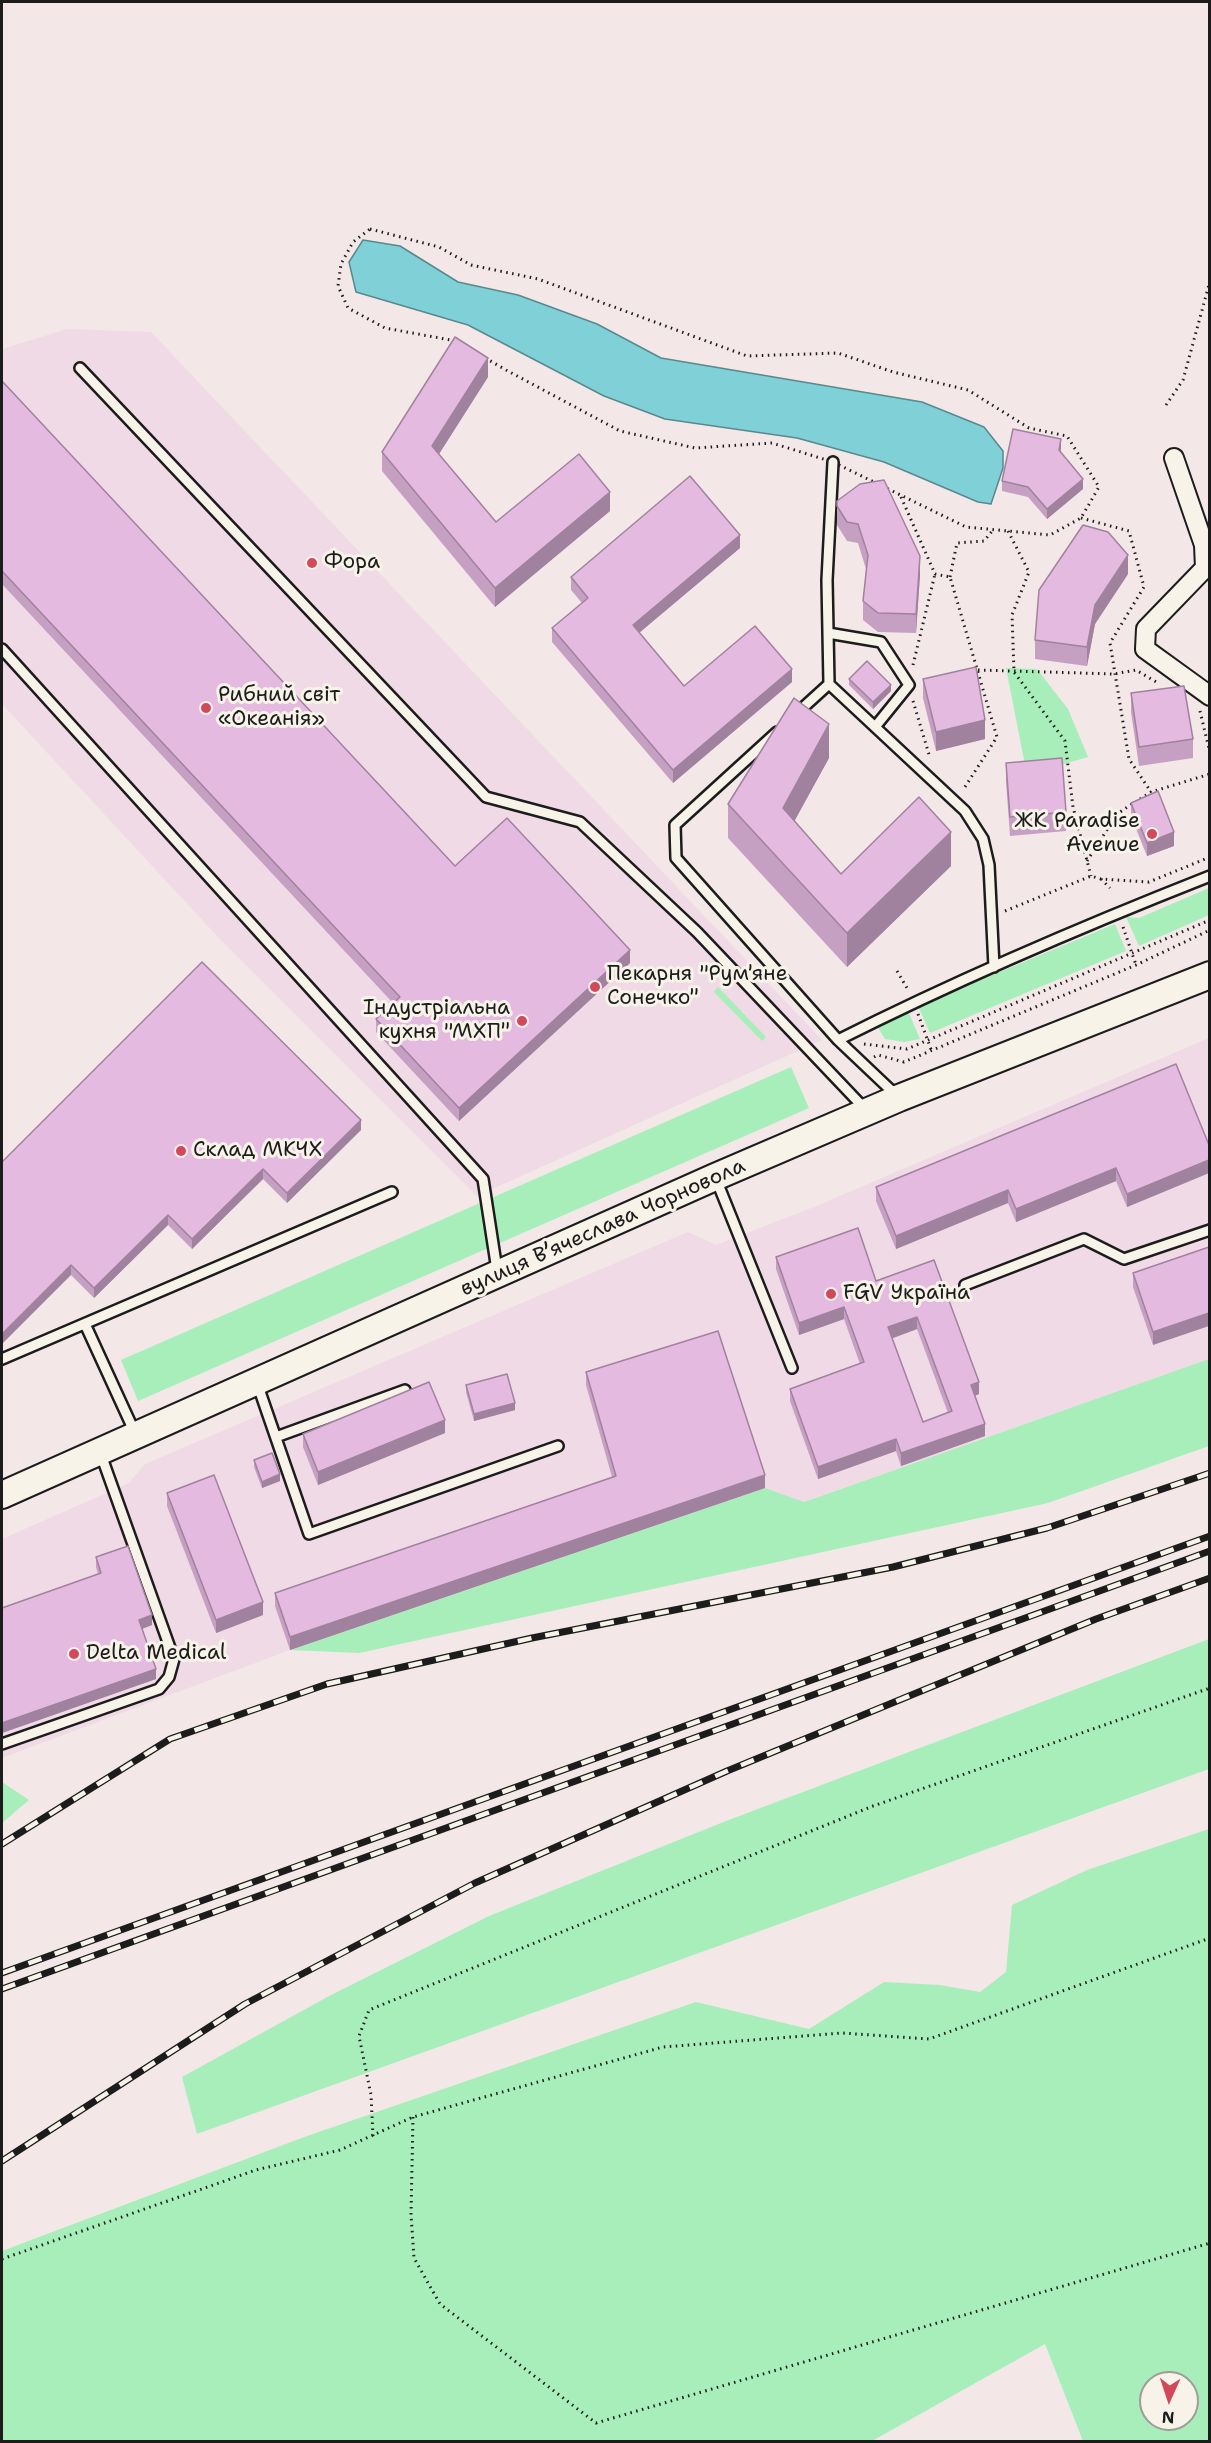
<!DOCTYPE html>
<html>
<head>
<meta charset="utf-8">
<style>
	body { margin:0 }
	#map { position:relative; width:1211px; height:2443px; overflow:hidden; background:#f3e8e7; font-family:"Shantell Sans",sans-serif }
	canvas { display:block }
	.frame { position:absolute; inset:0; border:3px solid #1c1c1c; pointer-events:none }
	.north { position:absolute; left:1139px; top:2371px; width:60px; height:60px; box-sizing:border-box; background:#f7f3e8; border:2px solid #9f9d96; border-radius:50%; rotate:183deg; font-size:16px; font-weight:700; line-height:24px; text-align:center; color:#1c1c1c }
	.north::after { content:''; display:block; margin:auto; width:21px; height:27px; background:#d1495b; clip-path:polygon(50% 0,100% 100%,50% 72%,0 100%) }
</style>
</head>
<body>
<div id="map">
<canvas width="1211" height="2443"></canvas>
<div class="frame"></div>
<div class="north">N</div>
</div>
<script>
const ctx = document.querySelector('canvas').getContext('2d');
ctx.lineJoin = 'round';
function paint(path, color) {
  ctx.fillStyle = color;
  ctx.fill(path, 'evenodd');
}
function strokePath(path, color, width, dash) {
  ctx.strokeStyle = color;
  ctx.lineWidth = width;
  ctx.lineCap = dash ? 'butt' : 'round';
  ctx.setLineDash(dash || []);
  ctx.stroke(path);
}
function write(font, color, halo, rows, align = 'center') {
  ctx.font = font + ' "Shantell Sans",sans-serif';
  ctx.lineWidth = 6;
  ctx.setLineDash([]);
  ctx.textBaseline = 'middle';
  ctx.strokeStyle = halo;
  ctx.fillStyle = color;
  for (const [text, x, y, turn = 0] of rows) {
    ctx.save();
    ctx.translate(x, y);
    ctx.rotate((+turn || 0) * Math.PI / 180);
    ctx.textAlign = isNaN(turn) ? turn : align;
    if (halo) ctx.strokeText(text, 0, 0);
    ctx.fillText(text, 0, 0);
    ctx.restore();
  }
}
paint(new Path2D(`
	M67 329 151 332 822 1040 477 1196 218 937 2 704V349Z
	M1209 1038V1359L803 1502 764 1488 290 1650 2 1758V1539L129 1483 145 1464 688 1232 716 1245 814 1207Z`), '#efdae5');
paint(new Path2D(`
	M1006 668 1037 669 1068 709 1088 757 1027 775Z
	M1209 888V915L1139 946 1126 917 1139 918Z
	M1115 924 1126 951 930 1033 918 1006Z
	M718 987 766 1037 762 1041 714 992Z
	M909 1013 920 1039 904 1042 885 1039 877 1026Z
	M791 1067 809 1108 138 1401 121 1360Z
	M1209 1359V1446L1048 1503 359 1653 290 1650 765 1488 804 1502Z
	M1209 1639V1769L197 2134 182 2077 331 1995 489 1916 726 1821Z
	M2 1782 29 1800 2 1823Z
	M1209 1829V2441H1083L1045 2344 872 2441H2V2251L307 2136 696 2002 809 2029 884 1982 940 1985 980 1992 1006 1972 1012 1905 1087 1870ZM1151 2383H1187V2419H1151Z`), '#a7eeba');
const water = new Path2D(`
	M363 240 400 246 458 282 518 295 597 324 661 358 922 402 984 427 1003 451V468L991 504 978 502 884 462 797 438 665 419 604 396 468 325 356 292 349 262Z`);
paint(water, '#80d1d7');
strokePath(water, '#58898c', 1.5);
const lane = new Path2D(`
	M80 368 486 797 580 822 697 932 865 1109
	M833 462 827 580 829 684 965 811 983 839 989 865 994 967
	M828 633 881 642 909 685 875 727
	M2 649 483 1179 497 1270
	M796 714 829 684
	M777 732 675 825 676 858 838 1040
	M896 1095 838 1040C959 979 1083 926 1210 876
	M716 1179 792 1368
	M965 1285 1084 1239 1124 1259 1210 1230
	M85 1324 135 1433
	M2 1359 392 1192
	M257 1383 309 1534 558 1446
	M276 1437 405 1390
	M2 1744 159 1689 169 1677 174 1659 100 1452`);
const street = new Path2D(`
	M1174 458 1204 545 1205 568 1146 629 1145 649 1210 696`);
const secondary = new Path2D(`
	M2 1495 715 1177 899 1098 1210 975`);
strokePath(lane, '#1c1c1c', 14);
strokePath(street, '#1c1c1c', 22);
strokePath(secondary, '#1c1c1c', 30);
strokePath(new Path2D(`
	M370 229 439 247 471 265 538 279 747 356 838 353 893 372 968 390 1029 428 1067 436 1099 487 1081 518 1050 535 966 527 833 462 772 443 695 448 620 431 506 370 456 341 385 328 348 308 338 286 341 264 353 242Z
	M1166 405 1183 380 1210 281
	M901 497 935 574 950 577 997 737 963 790
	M1081 518 1129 531 1144 587 1110 643 1129 759 1151 792
	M1008 531 1029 572 1012 615 1014 672 1065 741 1073 807 1091 876
	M950 577 957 543 984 541 993 530
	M913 665 935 574
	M978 670 1114 674 1136 670 1158 683
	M913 701 930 758
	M1200 711 1210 753
	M1140 799 1151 792 1210 774
	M1087 861 1117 814 1132 804
	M1101 879 1110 888
	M1005 911 1091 876 1101 879 1149 882 1210 857
	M1123 927 1136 965
	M897 971 907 988
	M918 1014 932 1052
	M864 1044 907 1049 1210 920
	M874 1057 878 1055 904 1062 1136 965 1210 930
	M413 2117 411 2215 414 2258 440 2304 596 2423 1210 2243
	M373 2136 371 2095 359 2036 369 2010 873 1806 1210 1688
	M2 2259 256 2170 340 2150 413 2117 663 2047 842 2033 929 2039 1210 1938`), '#1c1c1c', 3, [1.5, 4.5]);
strokePath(lane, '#f7f3e8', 9);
strokePath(street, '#f7f3e8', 18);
strokePath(secondary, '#f7f3e8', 26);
const rail = new Path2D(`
	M2 1844 170 1739 327 1684 532 1638 893 1567 1047 1528 1210 1473
	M2 1973 1210 1536
	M2 1989 1210 1551
	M2 2161 245 2004 475 1883 727 1771 1096 1619 1210 1578`);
strokePath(rail, '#1c1c1c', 7);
strokePath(rail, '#f7f3e8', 4.5, [14]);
paint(new Path2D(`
	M488 377 439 454 496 522 610 511 495 607 382 471V452Z
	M2 381 455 866 630 963 459 1121 376 1032V1019L393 1003 2 584Z
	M1061 448 1060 453 1083 489 1047 519 1028 497 1002 491V481Z
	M837 506 920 575 916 633 878 632 863 620V601L866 569 858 543 847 541 837 525Z
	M740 548 639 633 684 686 792 682 673 783 552 642V628L582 603 571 590V577Z
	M1128 574 1095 624 1087 666 1035 659V640Z
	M849 679 891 691 873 709 849 685Z
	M923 679 985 739 936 751 923 698Z
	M1131 693 1193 739V758L1139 766 1131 712Z
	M829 758 794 821 841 874 951 866 847 967 728 838V804Z
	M1006 763 1066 812V831L1010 836 1006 782Z
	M1131 803 1174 846 1147 856 1131 816Z
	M361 1130 287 1203 263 1179 192 1249 168 1225 94 1298 71 1275 2 1162Z
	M1209 1145V1173L1127 1207 1116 1181 1016 1222 1008 1203 896 1249 876 1201V1187Z
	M1209 1247 1153 1345 1133 1287V1273Z
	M776 1257 876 1281 934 1260 979 1394 975 1396 985 1436 901 1466 896 1451 818 1479 790 1401V1389L860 1364 844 1319 799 1335 776 1269ZM917 1329 948 1413 923 1422 892 1338Z
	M586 1372 765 1488 290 1650 275 1606V1593L612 1477 586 1385Z
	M466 1385 515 1410 474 1421 466 1392Z
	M445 1433 318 1485 303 1447V1434Z
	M254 1460 280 1481 262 1488 254 1467Z
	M167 1493 263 1615 216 1633 167 1506Z
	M96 1557 152 1625 142 1629 156 1679 2 1733V1608L98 1574 96 1567Z`), '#c5a0c2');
paint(new Path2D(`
	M488 358V377L432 465V446Z
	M1061 439V448L1059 460V450Z
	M1083 479V489L1047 519V509Z
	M610 492V511L495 607V588Z
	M740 535V548L633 638V625Z
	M1128 555V574L1095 624 1087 666V647L1095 605Z
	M920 556V575L916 633V614Z
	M792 669V682L673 783V770Z
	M891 685V691L873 709V702Z
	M985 720V739L936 751V732Z
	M829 724V758L783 842V808Z
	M951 832V866L847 967V933Z
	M1174 832V846L1147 856V843Z
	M630 950V963L459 1121V1108Z
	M361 1120V1130L287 1203V1193Z
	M1209 1160V1173L1127 1207V1194Z
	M1116 1168V1181L1016 1222V1209Z
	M263 1169V1179L192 1249V1239Z
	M1008 1190V1203L896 1249V1236Z
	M168 1215V1225L94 1298V1288Z
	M71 1265V1275L2 1344V1334Z
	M844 1307V1319L799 1335V1323Z
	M1209 1313V1326L1153 1345V1332Z
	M917 1317V1329L888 1340V1327Z
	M979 1382V1394L971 1397V1385Z
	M515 1403V1410L474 1421V1414Z
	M445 1420V1433L318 1485V1472Z
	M985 1424V1436L901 1466V1453Z
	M896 1439V1451L818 1479V1467Z
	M280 1474V1481L262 1488V1482Z
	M765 1475V1488L290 1650V1637Z
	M263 1602V1615L216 1633V1620Z
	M152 1615V1625L139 1630V1620Z
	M156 1669V1679L2 1733V1723Z`), '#a0829e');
const building = new Path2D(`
	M455 337 488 358 432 446 496 522 579 454 610 492 495 588 382 452Z
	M2 381 455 866 507 818 630 950 459 1108 376 1019 400 997 2 571Z
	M1013 429 1061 439 1059 450 1083 479 1047 509 1028 487 1002 481Z
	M690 476 740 535 633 625 684 686 755 626 792 669 673 770 552 628 588 598 571 577Z
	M884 480 920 556 916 614 878 613 863 601 868 555 858 524 847 522 837 506V501L860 484Z
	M1083 525 1108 532 1128 555 1095 605 1087 647 1035 640 1039 590Z
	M867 661 891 685 873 702 849 679Z
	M976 667 985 720 936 732 923 679Z
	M1184 686 1193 739 1139 747 1131 693Z
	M794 698 829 724 783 808 841 874 919 797 951 832 847 933 728 804Z
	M1062 758 1066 812 1010 817 1006 763Z
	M1158 791 1174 832 1147 843 1131 803Z
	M202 962 361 1120 287 1193 263 1169 192 1239 168 1215 94 1288 71 1265 2 1334V1162Z
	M1176 1064 1209 1145V1160L1127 1194 1116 1168 1016 1209 1008 1190 896 1236 876 1187Z
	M858 1228 876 1281 934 1260 979 1382 971 1385 985 1424 901 1453 896 1439 818 1467 790 1389 864 1362 844 1307 799 1323 776 1257ZM917 1317 952 1411 923 1422 888 1327Z
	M1209 1247V1313L1153 1332 1133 1273Z
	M718 1331 765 1475 290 1637 275 1593 616 1476 586 1372Z
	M507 1374 515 1403 474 1414 466 1385Z
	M429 1382 445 1420 318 1472 303 1434Z
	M272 1453 280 1474 262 1482 254 1460Z
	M214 1475 263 1602 216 1620 167 1493Z
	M128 1546 152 1615 139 1620 156 1669 2 1723V1608L101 1573 96 1557Z`);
paint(building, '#e5bae1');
strokePath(building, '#a0829e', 1.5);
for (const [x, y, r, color] of [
	[312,563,6,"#d1495b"],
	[206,708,6,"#d1495b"],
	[1152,834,6,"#d1495b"],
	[595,987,6,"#d1495b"],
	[522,1021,6,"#d1495b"],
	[181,1151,6,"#d1495b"],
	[831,1294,6,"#d1495b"],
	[74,1654,6,"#d1495b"]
]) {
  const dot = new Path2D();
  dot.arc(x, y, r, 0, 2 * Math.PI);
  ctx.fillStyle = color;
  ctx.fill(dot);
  strokePath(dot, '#f7f3e8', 2);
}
write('21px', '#1c1c1c', '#f7f3e8', [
	["Фора",324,563],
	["Рибний світ",218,696],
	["«Океанія»",218,720],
	["ЖК Paradise",1140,822,"right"],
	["Avenue",1140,846,"right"],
	["Пекарня \"Рум'яне",607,975],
	["Сонечко\"",607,999],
	["Індустріальна",510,1009,"right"],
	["кухня \"МХП\"",510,1033,"right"],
	["Склад МКЧХ",193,1151],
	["FGV Україна",843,1294],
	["Delta Medical",86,1654]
], 'left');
write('21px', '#1c1c1c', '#f7f3e8', [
	["вулиця Вʼячеслава Чорновола",603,1228,-24]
]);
</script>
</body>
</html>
